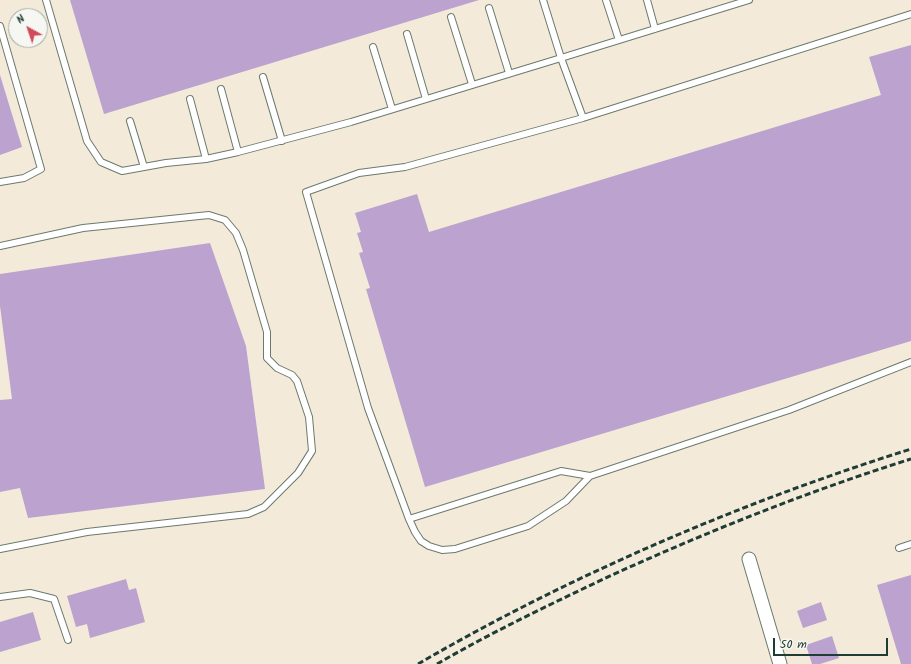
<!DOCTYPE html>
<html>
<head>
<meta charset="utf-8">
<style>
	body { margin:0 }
	#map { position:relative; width:911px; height:664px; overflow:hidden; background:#f4ead9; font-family:Kalam,sans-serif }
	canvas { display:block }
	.north { position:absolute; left:8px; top:8px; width:40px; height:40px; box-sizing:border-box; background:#f6f6f2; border:1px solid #a0aca6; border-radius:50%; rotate:320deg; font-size:11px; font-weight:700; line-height:16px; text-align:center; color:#1f3d34 }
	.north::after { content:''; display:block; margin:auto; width:14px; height:18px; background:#d1495b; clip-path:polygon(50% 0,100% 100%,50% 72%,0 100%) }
	.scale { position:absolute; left:773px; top:638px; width:115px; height:18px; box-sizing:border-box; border:2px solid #1f3d34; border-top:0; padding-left:5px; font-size:12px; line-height:14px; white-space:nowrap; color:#1f3d34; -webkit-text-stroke:3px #f6f6f2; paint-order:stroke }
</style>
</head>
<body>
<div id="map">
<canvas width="911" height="664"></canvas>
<div class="north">N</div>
<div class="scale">50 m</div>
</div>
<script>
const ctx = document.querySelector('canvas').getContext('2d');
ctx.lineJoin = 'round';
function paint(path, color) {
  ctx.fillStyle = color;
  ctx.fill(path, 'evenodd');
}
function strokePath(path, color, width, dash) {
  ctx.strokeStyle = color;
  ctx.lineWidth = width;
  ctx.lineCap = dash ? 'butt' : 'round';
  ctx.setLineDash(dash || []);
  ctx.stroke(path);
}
paint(new Path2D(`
	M70 0H479L104 114Z
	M911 45V341L425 487 366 289 370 288 359 253 363 252 357 233 361 232 355 213 417 194 429 232 881 95 869 57Z
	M0 75 22 147 0 155Z
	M210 243 246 346 265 489 28 518 20 488 0 492V400L12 399 0 306V274Z
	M911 575V664H901L877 585Z
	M126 579 129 590 136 588 145 622 90 638 87 624 76 627 67 596Z
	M821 602 827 620 803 628 797 611Z
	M33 612 41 640 0 652V622Z
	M832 636 839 658 820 664H812L806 645Z`), '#bba2cf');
const service = new Path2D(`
	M46 0 87 141 101 162 122 171 166 163 206 159 238 152 351 122 561 58 543 0
	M606 0 619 40
	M647 0 655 29
	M749 0 561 58 583 118 405 167 359 173 306 192 368 408 409 519 415 532 421 541 429 546 442 550 455 549 528 526 566 501 590 476 789 410 911 362
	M489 8 509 73
	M451 17 472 84
	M0 26 41 169 24 178 0 182
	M407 34 426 99
	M373 47 392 109
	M263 77 282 141
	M221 89 238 152
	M190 99 206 159
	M583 118 911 14
	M130 121 144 167
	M0 246 83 228 209 215 225 220 236 233 243 250 267 332V358L277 368 292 375 297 381 309 417 312 451 298 473 264 507 248 514 87 532 0 549
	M409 519 561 471 590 476
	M899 548 911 544
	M0 597 30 593 54 599 68 640`);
const minor = new Path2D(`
	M749 559 780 664`);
strokePath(service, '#6a7a6e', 8);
strokePath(minor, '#6a7a6e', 15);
strokePath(service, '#fff', 6);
strokePath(minor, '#fff', 13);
strokePath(new Path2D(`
	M418 664C571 575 742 502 911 449
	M437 664C494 631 553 603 612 575 709 531 809 491 911 459`), '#1f3d34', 3, [6, 3]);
</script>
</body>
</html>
